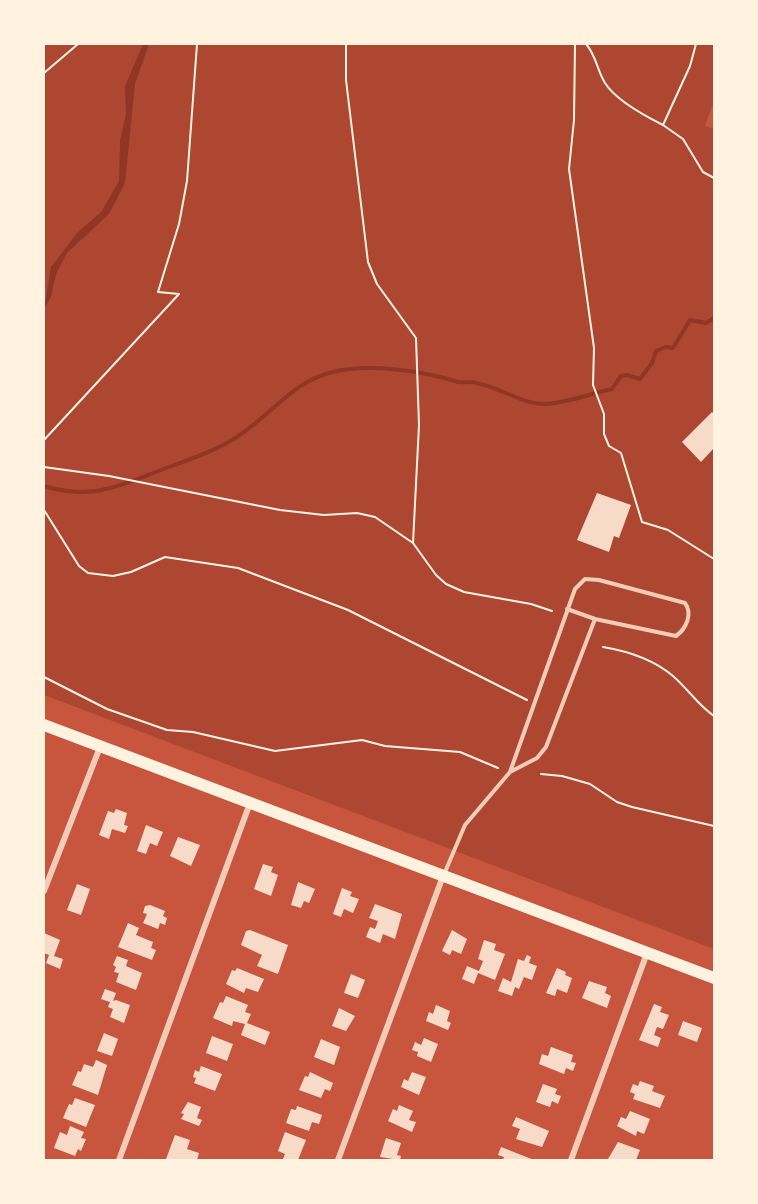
<!DOCTYPE html>
<html>
<head>
<meta charset="utf-8">
<style>
	body { margin:0 }
	#map { position:relative; width:758px; height:1204px; overflow:hidden; background:#c8553d; font-family:Roboto,sans-serif }
	canvas { display:block }
	.frame { position:absolute; inset:0; border:45px solid #fff3e0; pointer-events:none }
</style>
</head>
<body>
<div id="map">
<canvas width="758" height="1204"></canvas>
<div class="frame"></div>
</div>
<script>
const ctx = document.querySelector('canvas').getContext('2d');
ctx.lineJoin = 'round';
function paint(path, color) {
  ctx.fillStyle = color;
  ctx.fill(path, 'evenodd');
}
function strokePath(path, color, width, dash) {
  ctx.strokeStyle = color;
  ctx.lineWidth = width;
  ctx.lineCap = dash ? 'butt' : 'round';
  ctx.setLineDash(dash || []);
  ctx.stroke(path);
}
paint(new Path2D(`
	M44 44H714V101L705 126 714 129V949L44 695Z`), '#ae4732');
paint(new Path2D(`
	M143 44H149L135 84 125 183 109 214 67 253 56 274 51 297 44 309 51 267 77 233 101 212 119 181 120 140 126 114 125 86Z`), '#8f3625');
strokePath(new Path2D(`
	M44 486C93 501 121 485 166 468 193 458 220 450 244 432 274 411 296 380 333 372 368 363 424 371 458 382 465 383 471 381 476 383 500 387 521 404 545 404 564 403 585 396 603 391L612 389 621 376 627 375 640 379 652 363 656 351 666 347 673 348 690 320 706 323 714 318`), '#8f3625', 4);
paint(new Path2D(`
	M712 412 714 414V448L701 462 682 442Z
	M597 493 631 505 619 538 614 536 609 552 577 540Z
	M116 809 127 813 124 825 128 826 125 833 112 829 109 839 99 835 108 811 114 813Z
	M146 825 163 832 157 846 150 843 146 854 137 851Z
	M178 837 200 845 191 866 170 856Z
	M263 864 273 867 271 872 278 875 271 896 254 889Z
	M298 882 315 889 309 903 304 901 301 908 291 905Z
	M77 884 90 889 81 915 67 910Z
	M342 888 352 892 350 896 359 899 353 913 344 909 341 917 333 914Z
	M375 904 402 914 395 939 383 934 380 943 366 937 370 927 375 929 378 921 369 918Z
	M150 905 165 911 163 916 167 918 165 925 160 923 158 929 143 923 147 914 143 913 145 906Z
	M128 923 139 928 136 935 153 942 151 948 156 950 152 960 118 947Z
	M250 930 288 945 278 974 257 966 262 955 241 945 246 931Z
	M452 930 467 939 461 954 452 950 450 955 442 951Z
	M44 933 60 940 54 956 63 959 60 969 46 963 49 955 44 953Z
	M484 940 496 944 494 950 505 954 495 980 478 973 474 984 462 979 467 966 479 971 483 961 478 959Z
	M527 955 531 957 529 963 537 966 532 980 524 977 519 989 515 987 512 996 498 991 503 978 511 982 518 959 524 961Z
	M117 956 128 960 126 966 142 973 136 990 116 982 119 973 114 972 116 967 113 965Z
	M237 968 264 979 258 992 246 988 244 993 226 984 232 970 235 971Z
	M557 968 566 972 565 975 572 978 567 993 557 989 555 996 546 993Z
	M351 974 365 980 358 998 344 993Z
	M589 981 607 987 605 993 611 996 607 1008 582 998Z
	M105 989 116 993 113 1001 116 1000 130 1005 124 1023 110 1017 113 1009 108 1007 110 1002 101 999Z
	M226 996 248 1005 245 1012 251 1014 247 1023 270 1032 265 1045 241 1035 245 1024 233 1021 232 1026 213 1018 220 1002 223 1003Z
	M654 1004 662 1007 660 1012 669 1015 663 1029 657 1027 654 1035 661 1038 658 1047 639 1040Z
	M436 1005 450 1011 447 1021 451 1023 448 1030 426 1021 429 1012 433 1014Z
	M339 1008 355 1016 346 1031 332 1026Z
	M683 1021 702 1028 697 1042 678 1035Z
	M104 1033 118 1039 112 1056 97 1051Z
	M212 1036 233 1044 227 1061 206 1053Z
	M424 1038 438 1044 431 1062 417 1056 418 1052 412 1050 415 1042 421 1045Z
	M321 1039 340 1047 334 1065 314 1057Z
	M551 1047 573 1055 571 1062 576 1063 573 1071 566 1068 564 1074 539 1064 542 1054 548 1056Z
	M96 1060 107 1065 98 1095 72 1085 78 1071 81 1072 84 1064 93 1067Z
	M201 1066 222 1074 215 1091 194 1083 196 1078 193 1077 195 1070 199 1072Z
	M310 1072 333 1083 330 1091 325 1089 321 1098 299 1090 305 1076 308 1077Z
	M412 1072 426 1077 419 1095 401 1087 404 1079 408 1081Z
	M640 1081 654 1086 652 1091 665 1096 660 1108 633 1099 635 1094 630 1092 633 1084 638 1086Z
	M543 1084 557 1089 555 1094 561 1096 558 1104 552 1101 550 1107 536 1102Z
	M75 1098 95 1105 86 1127 63 1118 69 1104 72 1105Z
	M188 1102 201 1107 197 1118 202 1120 199 1126 181 1119 184 1114 181 1113Z
	M399 1105 413 1111 409 1120 416 1122 412 1132 388 1121 393 1109 397 1111Z
	M297 1106 322 1115 319 1124 312 1122 309 1131 286 1123 291 1109 296 1110Z
	M630 1111 650 1119 644 1134 637 1131 636 1136 617 1126 621 1117 626 1119Z
	M516 1117 549 1131 542 1147 516 1139 520 1129 512 1126Z
	M70 1126 84 1132 81 1138 86 1139 81 1151 78 1149 75 1156 54 1148 60 1132 67 1135Z
	M285 1132 306 1140 298 1160 283 1159 285 1154 278 1151Z
	M175 1135 190 1140 187 1149 199 1153 197 1160 166 1159Z
	M386 1138 401 1143 397 1155 401 1156 400 1160 380 1157Z
	M618 1142 640 1150 636 1160 608 1159Z
	M501 1147 534 1160H503L504 1157 498 1155Z`), '#f7dbc8');
strokePath(new Path2D(`
	M346 44V80L368 262 377 284 416 338 419 425 413 543
	M575 44 574 120 569 169 594 348 593 385 604 414V434L609 446 621 453 642 522 668 530 714 559
	M586 44C596 55 597 70 605 83 615 99 645 116 663 125
	M696 44 690 66 663 125 683 139 703 172 714 178
	M44 73 78 44
	M44 440 179 294 158 292 179 224 187 181 197 44
	M44 467 109 476 280 510 324 515 357 513 375 517 413 543 436 575 446 584 464 592 531 604 552 611
	M44 510 79 566 88 573 113 576 131 572 165 557 238 568 348 610 527 700
	M603 647C627 651 654 660 673 676 688 689 698 705 714 716
	M44 677 107 709 167 730 193 732 275 751 362 740 385 746 460 752 498 768
	M541 774 562 776 590 784 617 802 632 807 714 826`), '#fff3e0', 2);
strokePath(new Path2D(`
	M567 609 595 619
	M445 872 465 825 510 772 575 589 585 579 599 580 685 603C693 614 686 629 676 636L595 619 546 747 537 758 510 772`), '#f1ccb7', 4);
strokePath(new Path2D(`
	M44 891 100 747
	M119 1160 250 803
	M338 1160 443 876
	M571 1160 647 953`), '#f1ccb7', 6);
strokePath(new Path2D(`
	M44 725 714 978`), '#fff3e0', 12);
</script>
</body>
</html>
